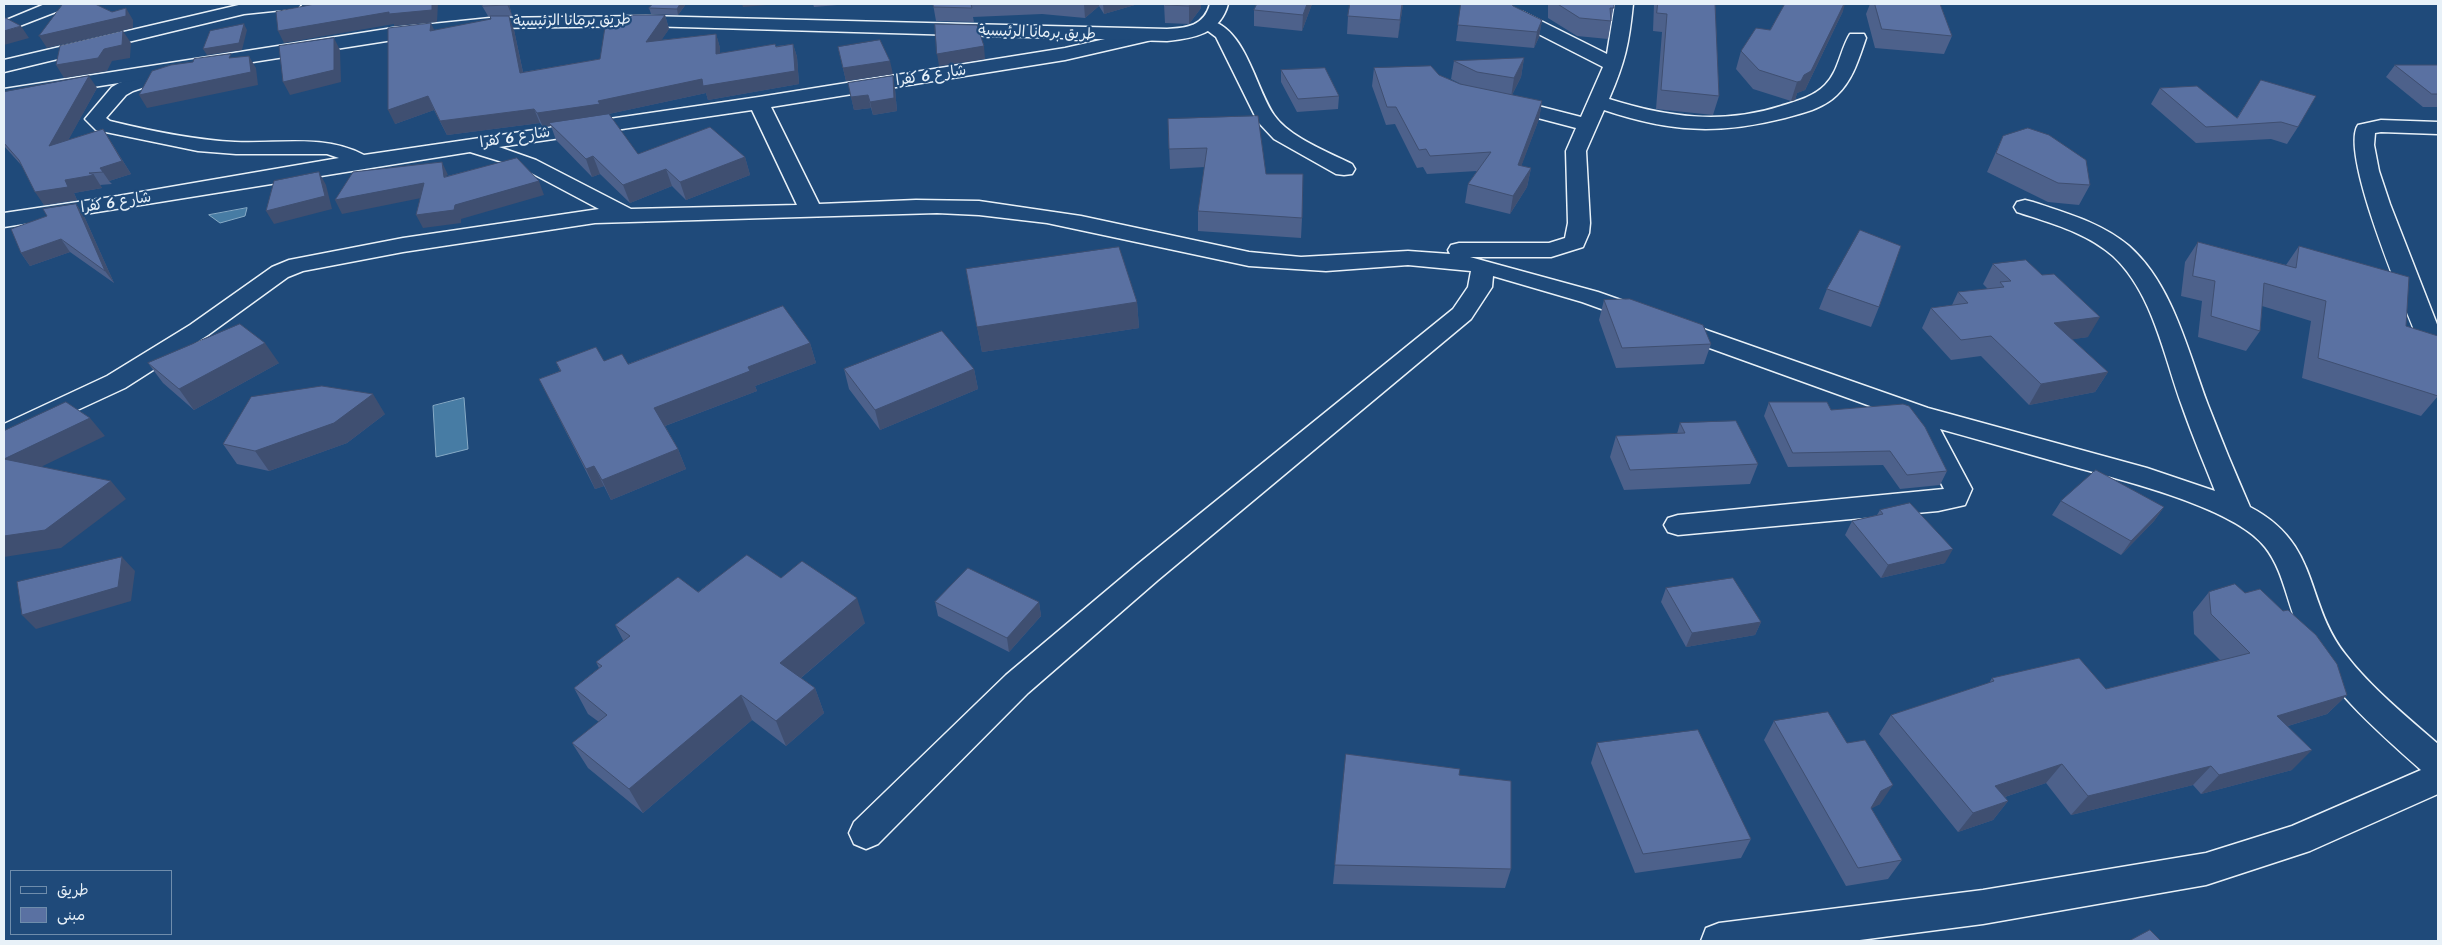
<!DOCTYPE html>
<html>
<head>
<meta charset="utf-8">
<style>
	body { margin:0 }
	#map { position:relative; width:2442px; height:945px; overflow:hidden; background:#1f4a7a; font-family:Sriracha,"Playpen Sans Arabic",sans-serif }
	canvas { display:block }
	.frame { position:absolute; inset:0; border:5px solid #e8f1f8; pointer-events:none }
	.legend { position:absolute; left:10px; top:870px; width:162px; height:65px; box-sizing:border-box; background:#1f4a7a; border:1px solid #6f8dac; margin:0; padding:6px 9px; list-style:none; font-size:15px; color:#e8f1f8 }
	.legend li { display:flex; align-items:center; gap:10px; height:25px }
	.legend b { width:25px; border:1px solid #6f8dac }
</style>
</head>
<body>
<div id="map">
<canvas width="2442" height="945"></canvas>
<div class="frame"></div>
<ul class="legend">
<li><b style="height:6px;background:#1f4a7a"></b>طريق</li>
<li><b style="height:14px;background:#5a71a2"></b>مبنى</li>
</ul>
</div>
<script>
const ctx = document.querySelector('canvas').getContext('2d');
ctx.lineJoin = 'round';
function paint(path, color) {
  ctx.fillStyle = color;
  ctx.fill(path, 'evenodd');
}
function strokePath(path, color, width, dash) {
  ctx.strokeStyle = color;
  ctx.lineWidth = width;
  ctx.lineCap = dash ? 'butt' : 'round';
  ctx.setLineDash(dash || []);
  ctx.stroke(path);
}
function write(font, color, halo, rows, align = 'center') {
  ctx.font = font + ' Sriracha,"Playpen Sans Arabic",sans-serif';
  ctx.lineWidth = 4.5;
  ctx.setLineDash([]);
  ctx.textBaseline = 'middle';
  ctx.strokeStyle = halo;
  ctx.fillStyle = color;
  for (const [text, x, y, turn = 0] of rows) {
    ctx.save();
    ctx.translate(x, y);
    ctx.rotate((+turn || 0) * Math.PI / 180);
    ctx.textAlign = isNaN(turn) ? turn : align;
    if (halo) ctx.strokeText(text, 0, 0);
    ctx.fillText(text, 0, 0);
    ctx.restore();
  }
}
const water = new Path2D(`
	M247 208 245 216 220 223 209 215Z
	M464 398 468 449 436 457 433 406Z`);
paint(water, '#477ca4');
strokePath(water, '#87abc6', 1);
const street = new Path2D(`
	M243 4H301L298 8 292 9 244 14 4 72V60Z
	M1615 4H1633C1629 44 1625 62 1609 99 1666 117 1722 125 1781 106 1797 101 1813 97 1825 85 1839 71 1840 50 1850 34H1864L1866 38C1859 58 1853 80 1837 95 1823 109 1802 113 1785 118 1717 135 1670 132 1604 110L1586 151 1590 223 1589 233 1583 247 1551 257H1470L1598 292 1928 408 2147 468 2215 491C2204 463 2192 435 2182 406 2164 357 2153 293 2113 256 2086 232 2050 223 2017 212L2014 207 2017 202 2025 200 2033 202C2066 213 2102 223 2129 246 2173 285 2188 352 2208 405 2221 439 2235 473 2250 507 2321 544 2304 601 2345 654 2371 688 2406 716 2438 744V794L2310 851 2206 885 1983 924 1852 941H1701L1706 928 1719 923 1983 890 2206 853 2292 826 2421 770C2373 727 2323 685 2297 624 2286 598 2283 570 2265 547 2234 507 2121 480 2071 466 2028 454 1984 441 1940 429L1972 489 1965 505 1938 511 1678 535 1668 532 1664 525 1668 518 1678 515 1944 489 1909 420 1582 302 1493 276 1492 287 1471 319 1158 580 1028 693 878 844 866 849 854 844 849 833 854 822 1006 675 1138 564 1453 309 1468 287 1471 271 1408 265 1326 271 1249 266 1047 223 979 215 937 213 595 223 403 252 303 271 288 277 208 335 125 388 4 444V424L107 376 190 325 272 267 289 260 403 238 599 209 522 168 470 152 4 227V213L118 196 339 158 327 154H236L198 151 96 130 85 119 112 87 119 83 176 64H190L193 68 190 72 133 91 126 95 106 118 110 121C151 131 193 140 235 142 279 144 324 134 364 155L759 97 1065 48 1145 30 1152 32 1154 36 1152 40 1065 60 771 107 819 204 916 200 979 201 1081 216 1249 252 1301 257 1408 251 1450 254 1448 250 1451 245 1459 243H1549L1565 238 1568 223 1566 151 1576 128 1496 107 1493 103 1496 99 1503 97 1581 117 1603 67 1511 20 1508 16 1511 12H1523L1607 54ZM752 110 797 205 631 209 536 160 499 147Z
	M1209 20C1246 29 1255 87 1274 115 1289 137 1328 152 1352 164L1355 169 1352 174 1344 175 1336 174 1274 139 1258 122 1216 37 1200 25 1203 21Z
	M2381 120 2438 122V134L2381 132 2375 133 2374 145 2379 171 2390 204 2438 327V365L2429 363 2425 357C2411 320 2338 154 2358 125Z`);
const secondary = new Path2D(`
	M45 4H69L66 8 4 32V21Z
	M1210 4H1228C1220 34 1194 38 1167 41L646 26 490 28 393 40 4 101V89L393 28 490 18 646 16 1167 29C1187 28 1204 26 1210 4Z`);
strokePath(street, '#e8f1f8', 3);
strokePath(secondary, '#e8f1f8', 3);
paint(street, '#1f4a7a');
paint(secondary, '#1f4a7a');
paint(new Path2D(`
	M481 4H509L512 16H488Z
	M653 4H686L678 15 651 14 649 8Z
	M813 4H849L814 7Z
	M933 4H1138L1104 14 1099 6 1085 18 1042 14 973 17 974 22 936 21Z
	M1164 4H1201V8L1189 24 1165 23Z
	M1312 4 1302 31 1254 26V10Z
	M1403 4 1398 38 1347 34 1348 16Z
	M1461 4 1513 6 1542 20 1539 37 1534 48 1456 41Z
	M1548 4H1614L1608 39 1577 36 1548 18Z
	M1654 4H1715L1719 96 1713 115 1656 109 1662 32 1653 31Z
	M1870 4H1940L1952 36 1944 54 1875 48 1866 14Z
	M1843 11 1805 90 1797 93 1795 100 1791 101 1753 89 1736 69 1741 51 1770 30Z
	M665 15 669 29 661 40 716 34 720 48V53L793 44 797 57 799 84 708 100 706 93 604 115 638 154 745 157 750 175 686 200 672 186 630 203 600 174 592 177 556 140 551 126 543 127 540 123 447 135 434 110 395 124 434 30H514L523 72 600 59 622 25Z
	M838 47 893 74 846 81Z
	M1524 58 1521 77 1512 95 1542 101 1539 119 1521 166 1531 168 1527 187 1510 214 1465 203 1468 184 1477 171 1427 174 1423 167 1417 168 1395 124 1386 125 1372 86 1374 68 1439 75 1463 85 1451 79 1454 61Z
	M2395 65H2438V107H2423L2386 77Z
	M1281 70 1339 96 1338 109 1297 112 1281 82Z
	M2261 80 2298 127 2287 144 2271 139 2196 143 2151 104 2160 88 2237 118Z
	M848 83 895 89 897 111 873 115 871 108 854 110Z
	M97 88 68 140 103 129 131 174 109 181 112 184 100 185 102 188 74 193 77 200 44 205 22 166 4 146V92Z
	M1168 119 1266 174 1302 218 1301 238 1198 231V211L1205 167 1170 169Z
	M2003 136 2090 185 2079 205 2048 202 1987 172Z
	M76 204 84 216 114 283 70 252 30 266 21 253 47 216Z
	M2198 242 2286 265 2299 246 2406 326 2438 396 2421 416 2302 378 2311 321 2262 306 2260 331 2246 351 2198 337 2202 301 2181 296 2185 262Z
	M1993 264 2088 337 2072 339 2108 372 2095 392 2029 405 1981 356 1951 360 1922 328 1931 308 1952 305 1958 292 1988 289 1983 284Z
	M966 269 1137 302 1139 328 982 352Z
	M1827 289 1879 307 1871 327 1819 309Z
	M1604 300 1711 344 1704 364 1616 368 1599 320Z
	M810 343 816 363 755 386 757 391 665 426 678 449 686 469 611 500 604 486 595 489 539 379 560 371 556 362 604 361 628 364Z
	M148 363H279L194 410 163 383Z
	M844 369H974L978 389 880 430 849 389Z
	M1769 402 1831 410 1947 471 1940 485 1900 489 1883 465 1788 467 1764 416Z
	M385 414 347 443 269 471 237 464 223 444Z
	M1680 423 1758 464 1750 484 1624 490 1610 457 1616 436 1677 434Z
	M2061 501 2164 507 2154 521 2121 555 2052 515Z
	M1880 510 1945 563 1881 578 1845 535 1852 521 1877 515Z
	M781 578 865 623 801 678 815 688 824 713 786 746 752 720 643 813 588 768 572 743 599 722 588 714 574 688 599 668 596 662 624 642 615 625 698 592Z
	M1666 588 1761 622 1755 635 1686 647 1661 602Z
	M2209 592 2347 695 2327 714 2288 726 2292 770 2201 794 2193 785 2071 815 2046 783 2005 797 2008 801 1993 820 1958 832 1879 734 1891 715 1989 683 1992 678 2106 689 2220 660 2194 634 2193 612Z
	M935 602H1039L1041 616 1009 652 938 616Z
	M1774 721 1880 804 1871 808 1902 860 1888 879 1846 886 1764 740Z
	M1597 743 1751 839 1741 858 1635 873 1591 763Z
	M1346 754 1459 775 1511 869 1505 888 1333 884Z`), '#4d618b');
paint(new Path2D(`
	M432 4H438L437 22 394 26V24L284 43 278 31Z
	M507 4H509L512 16Z
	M680 4H686L678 15 677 9Z
	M742 4H779L743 7Z
	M1084 4H1099V6L1085 18Z
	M1103 4H1138L1104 14Z
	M1190 4H1201V8L1189 24V6Z
	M1307 4H1312L1302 31 1303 15Z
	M1402 4H1403L1398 38 1400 20Z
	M1844 4H1845L1843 11 1805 90 1797 93 1795 100 1791 101 1797 82 1804 75Z
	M126 8 133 20V28L47 48 39 36Z
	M665 15 669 29 651 56 646 42Z
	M509 16 514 30 526 87 520 73Z
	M1542 20 1539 37 1534 48 1537 32Z
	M431 23 437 36 430 31Z
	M244 24 247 30 242 50 207 55 203 49Z
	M21 26 29 38 4 45V31Z
	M123 31 131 43 130 58 112 61 107 71 64 78 56 65 104 49Z
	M716 34 720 48V67L716 54Z
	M334 38 340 50 341 82 290 95 283 82Z
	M793 44 797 57 799 84 708 100 706 93 604 115 605 118 549 123 551 126 543 127 537 113 598 101Z
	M984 46 985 59 939 66 937 54Z
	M249 56 256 68 258 85 147 108 139 95Z
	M1524 58 1521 77 1511 97 1514 78Z
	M890 61 893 74 846 81 843 68Z
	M89 76 97 88 58 159 49 146Z
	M893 76 895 89 897 111 873 115 870 102Z
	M868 95 871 108 854 110 851 97Z
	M428 96 434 110 395 124 388 110Z
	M1542 101 1539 119 1515 183 1518 165Z
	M534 109 540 123 447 135 440 121Z
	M103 129 111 142 131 174 109 181 100 168Z
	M593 156 600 174 592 177 586 159Z
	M745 157 750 175 686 200 680 182Z
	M442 162 448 175 444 177Z
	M1531 168 1527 187 1510 214 1513 196Z
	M666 169 672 186 630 203 623 185Z
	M319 172 326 185 332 209 274 224 266 211Z
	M94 175 102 188 74 193 77 200 44 205 35 192 65 180Z
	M539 181 544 195 461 219V223L423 228 416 215 455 205Z
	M424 183 431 196 342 214 335 200Z
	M76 204 84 216 114 283 105 271Z
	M61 239 70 252 30 266 21 253Z
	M1137 302 1139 328 982 352 977 327Z
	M2100 317 2088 337 2043 344 2054 323Z
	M265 343 279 363 194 410 179 389Z
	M810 343 816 363 755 386 757 391 662 427 654 408 748 367Z
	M974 369 978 389 880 430 875 410Z
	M2108 372 2095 392 2029 405 2041 384Z
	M373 394 385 414 347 443 269 471 255 451Z
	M90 418 105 436 20 477 4 459Z
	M678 449 686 469 611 500 602 480Z
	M594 466 604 486 595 489 586 469Z
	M111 481 126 499 61 548 4 557V536Z
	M2164 507 2154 521 2121 555 2131 541Z
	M1953 549 1945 563 1881 578 1888 565Z
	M122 557 135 571 131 601 36 629 22 615Z
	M857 598 865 623 789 688 780 663Z
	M1039 602 1041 616 1009 652 1007 638Z
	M1761 622 1755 635 1686 647 1692 633Z
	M815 688 824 713 786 746 776 721Z
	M741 695 752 720 643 813 629 789Z
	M2347 695 2327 714 2258 735 2277 716Z
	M2312 750 2292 770 2201 794 2219 775Z
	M2062 764 2046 783 1981 805 1995 786Z
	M2211 766 2193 785 2071 815 2088 796Z
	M1893 785 1880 804 1869 810 1881 791Z
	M2008 801 1993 820 1958 832 1973 813Z`), '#3f4f71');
const building = new Path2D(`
	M63 4H95L112 12 126 8V16L39 36Z
	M315 4H432V10L389 14V12L278 31 276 12Z
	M482 4H507L508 5 483 6Z
	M653 4H680L677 9 649 8Z
	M933 4H971L972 8 934 7Z
	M1165 4H1190L1189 6 1165 5Z
	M1257 4H1307L1303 15 1254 10Z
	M1350 4H1402L1400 20 1348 16Z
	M1461 4H1511L1513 6 1542 20 1537 32 1458 25Z
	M1558 4H1614V8H1610L1611 21 1580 18Z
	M1658 4H1715L1719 96 1661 90 1667 14 1657 13Z
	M1785 4H1844L1811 71 1804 75 1801 81 1797 82 1759 70 1741 51 1756 28 1770 30Z
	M1875 4H1940L1952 36 1882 29Z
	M633 15H665L646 42 716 34V54L775 44 776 47 793 44 795 71 703 86 702 79 598 101 600 104 537 113 534 109 440 121 428 96 388 110V28L431 23 430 31 491 19 490 16H509L520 73 600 59 605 27 622 25Z
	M4 18H6L21 26 4 31Z
	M244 24 239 43 203 49 210 31Z
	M935 24 977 25 984 46 937 54Z
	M123 31 122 45 104 49 98 58 56 65 60 46Z
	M334 38V70L283 82 279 46Z
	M880 40 890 61 843 68 838 47Z
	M231 54 229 58 249 56 251 72 139 95 152 71 171 65 193 62 194 59Z
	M1524 58 1514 78 1477 72 1454 61Z
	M2395 65H2438V94H2432Z
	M1431 66 1439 75 1460 84 1542 101 1518 165 1531 168 1513 196 1468 184 1491 152 1430 156 1426 149 1419 150 1396 107H1387L1374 68Z
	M1325 68 1339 96 1298 99 1281 70Z
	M89 76 49 146 103 129 122 161 100 168 103 172 89 173 94 175 65 180 68 187 35 192 19 160 4 143V92Z
	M893 76 894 98 870 102 868 95 851 97 848 83Z
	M2261 80 2316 96 2298 127 2281 122 2206 127 2160 88 2197 86 2237 118Z
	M609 114 638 154 710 127 745 157 680 182 666 169 623 185 593 156 586 159 549 123Z
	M1258 116 1266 174H1303L1302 218 1198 211 1207 148 1169 149 1168 119Z
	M2028 128 2049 135 2086 160 2090 185 2058 183 1996 153 2003 136Z
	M517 158 539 181 455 205 454 210 416 215 424 183 335 200 353 172 442 162 444 177Z
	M319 172 325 196 266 211 274 181Z
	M76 204 105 271 61 239 21 253 11 229 47 216 43 209Z
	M1860 230 1901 246 1879 307 1827 289Z
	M2198 242 2296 268 2299 246 2409 277 2406 326 2438 336V396L2318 358 2326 301 2264 283 2260 331 2211 316 2215 281 2193 276Z
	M1119 247 1137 302 977 327 966 269Z
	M2026 260 2042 275 2054 274 2100 317 2054 323 2108 372 2041 384 1991 336 1961 340 1931 308 1968 303 1958 292 2004 287 2000 282 2011 281 1993 264Z
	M1630 299 1703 325 1711 344 1622 348 1604 300Z
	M783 306 810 343 748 367 750 371 654 408 678 449 602 480 594 466 586 469 539 379 561 371 556 362 596 347 604 361 622 354 628 364Z
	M240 324 265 343 179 389 148 363Z
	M942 331 974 369 875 410 844 369Z
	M322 386 373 394 334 423 255 451 223 444 251 397Z
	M66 402 90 418 4 459 111 481 45 530 4 536V431Z
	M1769 402H1827L1831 410 1903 404 1909 406 1925 427 1947 471 1907 475 1890 451 1793 453Z
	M1736 421 1758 464 1630 470 1616 436 1685 433 1680 423Z
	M2096 470 2164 507 2131 541 2061 501Z
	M1910 503 1953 549 1888 565 1852 521 1883 514 1880 510Z
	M747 555 781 578 802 561 857 598 780 663 815 688 776 721 741 695 629 789 572 743 607 715 574 688 602 666 596 662 630 636 615 625 678 577 698 592Z
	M122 557 118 587 22 615 17 582Z
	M968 568 1039 602 1007 638 935 602Z
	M1733 578 1761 622 1692 633 1666 588Z
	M2235 584 2245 593 2260 589 2283 611 2288 610 2316 635 2337 664 2347 695 2277 716 2312 750 2219 775 2211 766 2088 796 2062 764 1995 786 2008 801 1973 813 1891 715 1994 681 1992 678 2079 658 2106 689 2250 653 2211 614 2209 592Z
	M1828 712 1847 743 1865 740 1893 785 1881 791 1871 808 1902 860 1858 868 1774 721Z
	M1698 730 1751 839 1643 854 1597 743Z
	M1346 754 1460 769 1459 775 1511 781V869L1335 865Z
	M2150 930 2161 941H2129Z`);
paint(building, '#5a71a2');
strokePath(building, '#3f4f71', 1);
write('15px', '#e8f1f8', '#1f4a7a', [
	["طريق برمانا الرئيسية",572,21,-1],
	["طريق برمانا الرئيسية",1037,33,2],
	["شارع 6 كفرا",931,76,-9],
	["شارع 6 كفرا",515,138,-9],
	["شارع 6 كفرا",116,203,-9]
]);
</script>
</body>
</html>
